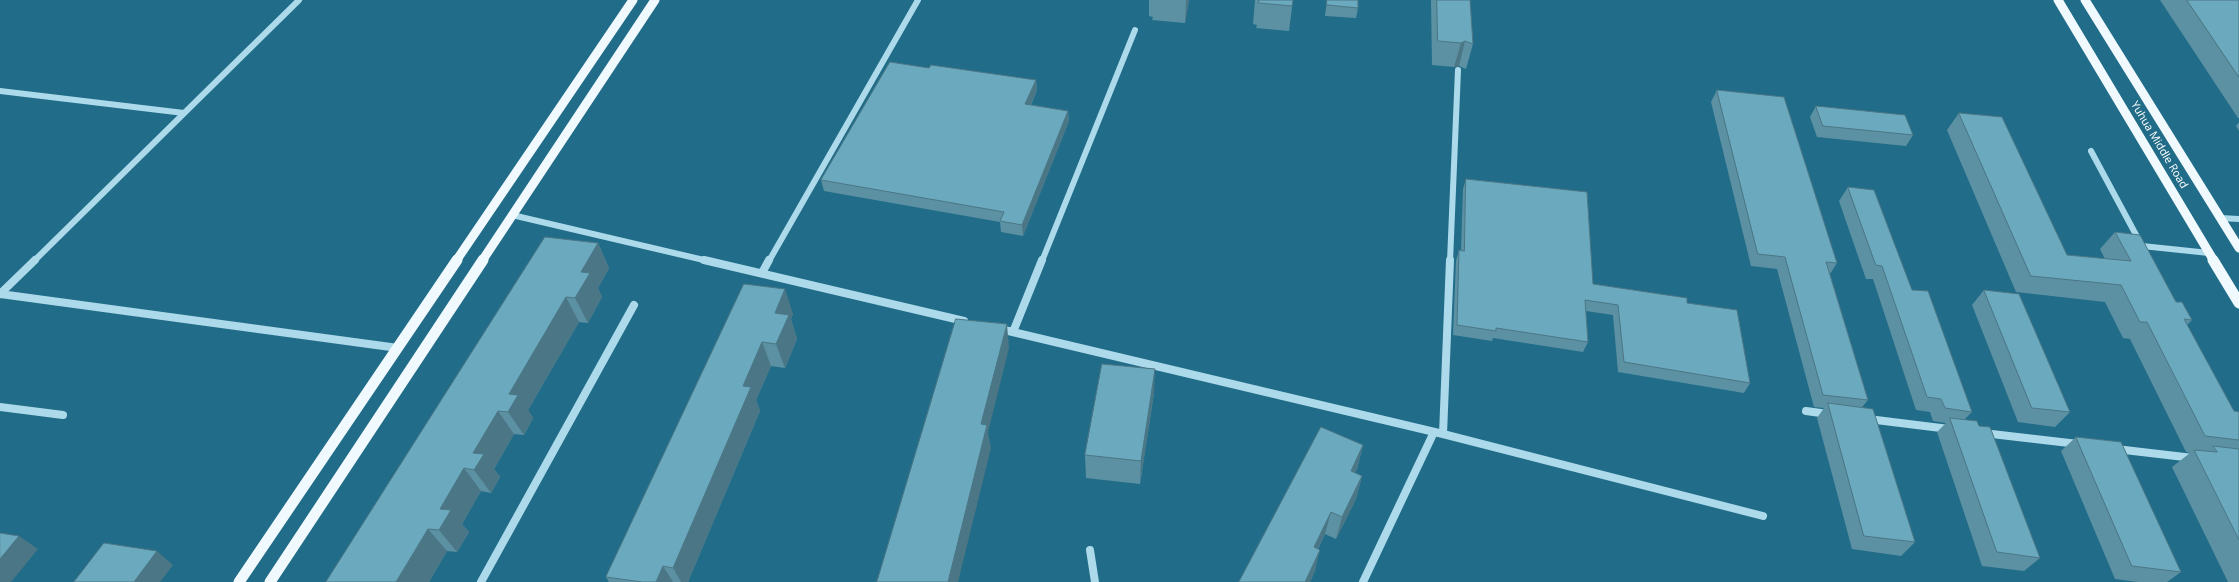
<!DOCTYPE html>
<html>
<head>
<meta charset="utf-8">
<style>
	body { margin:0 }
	canvas { display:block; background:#216c88 }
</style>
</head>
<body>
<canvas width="2239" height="582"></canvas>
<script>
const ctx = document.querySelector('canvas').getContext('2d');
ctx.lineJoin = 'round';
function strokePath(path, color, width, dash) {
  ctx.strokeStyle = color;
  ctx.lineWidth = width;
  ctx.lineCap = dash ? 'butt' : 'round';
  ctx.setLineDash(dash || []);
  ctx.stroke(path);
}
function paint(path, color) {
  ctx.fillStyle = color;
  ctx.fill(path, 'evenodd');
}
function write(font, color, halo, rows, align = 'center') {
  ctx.font = font + ' "Open Sans",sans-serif';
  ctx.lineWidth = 4;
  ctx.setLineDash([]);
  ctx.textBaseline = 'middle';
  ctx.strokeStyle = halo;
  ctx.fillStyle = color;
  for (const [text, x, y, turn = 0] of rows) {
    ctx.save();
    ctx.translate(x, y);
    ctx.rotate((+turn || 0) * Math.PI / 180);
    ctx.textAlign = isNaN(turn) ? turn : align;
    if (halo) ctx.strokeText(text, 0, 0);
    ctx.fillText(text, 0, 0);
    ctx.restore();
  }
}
strokePath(new Path2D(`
	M0 91 184 113
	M2091 151 2142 246 2209 253
	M512 215 708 261
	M2220 218 2239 219
	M34 261 299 0
	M769 261 918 0
	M1042 261 1135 30
	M1450 261 1458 70`), '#acdaea', 6);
strokePath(new Path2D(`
	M704 260 964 321
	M762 273 769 260
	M0 294 35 260
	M0 294 398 348
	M1000 329 1443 434 1763 516
	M1013 332 1042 260
	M0 407 63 415
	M1806 411 1828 414
	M1868 419 1949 429
	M1983 433 2078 444
	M1443 434 1450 260
	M2116 449 2193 458
	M1090 550 1095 582
	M481 582 634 305
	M1363 582 1434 432`), '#acdaea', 8);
strokePath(new Path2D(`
	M2058 0 2214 261
	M2085 0 2239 248
	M456 261 633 0
	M482 261 655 0`), '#f0fafe', 9);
strokePath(new Path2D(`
	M2213 260 2239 303
	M239 582 457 260
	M270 582 483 260`), '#f0fafe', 11);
paint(new Path2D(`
	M1149 0H1189L1185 23 1152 20 1153 17 1149 16Z
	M1255 0H1293L1289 31 1256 28 1257 25 1253 24Z
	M1327 0H1358V8L1356 18 1325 16Z
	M1431 0H1470L1473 44 1466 69 1459 66 1454 67 1432 65Z
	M2160 0H2239V118H2238Z
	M929 68 1036 80 1037 90 1031 105 1068 111 1069 121 1023 236 1001 232 1000 222 824 191 821 180Z
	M1717 90 1837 263 1830 274 1868 400 1862 407 1915 542 1901 556 1852 549 1817 418 1824 408 1814 407 1777 269 1751 266 1711 102Z
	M1816 106 1913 135 1906 146 1817 137 1810 117Z
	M1959 113 2067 255 2105 259 2100 249 2115 232 2192 320 2187 325 2234 411 2239 412V582H2228L2172 467 2190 453 2186 452 2130 339 2123 338 2105 302 2016 292 1947 130Z
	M2239 122V131L2236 126Z
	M1466 179 1593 284 1687 303 1750 383 1744 393 1618 372 1613 315 1586 311 1588 342 1583 352 1493 338 1492 341 1453 335 1456 261 1459 250H1461L1463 189Z
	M1848 187 1912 290 1972 412 1964 420 1979 426 2040 558 2024 571 1982 566 1937 432 1946 423 1933 421 1930 412 1916 410 1873 279H1866L1839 201Z
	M598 243 609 268 598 288 602 297 588 323 579 322 528 410 533 418 524 435 514 434 494 469 500 477 491 493 481 491 462 524 469 532 457 552 447 551 429 582H326Z
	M744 284 793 314 791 319 797 339 785 368 771 366 756 400 760 411 688 582H609L606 577Z
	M1984 290 2070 412 2055 427 2018 422 1972 305Z
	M1154 393 1140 484 1086 478 1085 455Z
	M2076 437 2181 572 2167 582H2138L2115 579 2061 451Z
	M1363 445 1357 469 1355 473 1362 476 1356 499 1336 539 1325 534 1318 549 1315 571 1310 582H1239Z`), '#5c91a3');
paint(new Path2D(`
	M1186 0H1189L1185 23Z
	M1465 41 1459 66 1454 67 1461 43Z
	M1036 80 1037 90 1026 115 1025 104Z
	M1068 111 1069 121 1023 236 1022 225Z
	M598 243 609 268 598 288 602 297 588 323 575 298 581 272Z
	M785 289 793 314 791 319 797 339 785 368 776 344 775 313Z
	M566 297 579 322 528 410 533 418 524 435 508 412 509 394Z
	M1007 324 1009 348 988 432 991 448 958 582H948L981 424Z
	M762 342 771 366 756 400 760 411 688 582H681L673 568 743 386Z
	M1155 369 1154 393 1140 484 1141 461Z
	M498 411 514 434 494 469 500 477 491 493 474 470 473 453Z
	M1363 445 1357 469 1345 494 1351 471Z
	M464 468 481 491 462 524 469 532 457 552 439 530 440 509Z
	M1362 476 1356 499 1336 539 1342 517Z
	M1331 512 1325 534 1308 568 1314 547Z
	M428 529 447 551 429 582H396Z
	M19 536 38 549 11 582H0V559Z
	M1320 550 1315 571 1310 582H1305Z
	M157 551 173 565 160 582H134Z
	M663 566 673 582H656Z`), '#4b7685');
const building = new Path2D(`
	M1259 0H1293L1292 6 1259 3Z
	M1327 0H1358V8L1327 5Z
	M1437 0H1470L1473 44 1465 41 1461 43 1438 41Z
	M2187 0H2239V77Z
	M890 62 929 68 931 65 1036 80 1025 104 1068 111 1022 225 1000 221 1004 212 821 180Z
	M1717 90 1784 97 1837 263 1826 262 1868 400 1823 395 1785 257 1758 254Z
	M1816 106 1905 115 1913 135 1823 126Z
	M1959 113 2002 117 2067 255 2131 261 2115 232 2140 235 2176 302H2182L2192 320 2184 319 2234 411 2239 412V440L2205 436 2147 322H2140L2121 285 2031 276Z
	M1466 179 1587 192 1593 284 1687 298V303L1737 310 1750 383 1624 362 1618 305 1585 300 1588 342 1496 328V331L1457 325 1459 250 1464 251Z
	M1848 187 1874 190 1912 290 1928 291 1972 412 1945 408 1941 399 1927 397 1882 266 1876 265Z
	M545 237 598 243 581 272 590 273 575 298 566 297 509 394 518 395 508 412 498 411 473 453 484 454 474 470 464 468 440 509 451 510 439 530 428 529 396 582H326Z
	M744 284 785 289 775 313 789 315 776 344 762 342 743 386 751 387 673 568 663 566 656 582H642L606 577Z
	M1984 290 2019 294 2070 412 2032 408Z
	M956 319 1007 324 981 424 987 425 948 582H877Z
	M1102 364 1155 369 1141 461 1085 455Z
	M1828 403 1873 409 1915 542 1864 536Z
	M1950 418 1977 421 1979 426 1990 427 2040 558 1997 552Z
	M1321 427 1363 445 1351 471 1362 476 1342 517 1331 512 1314 547 1320 550 1305 582H1239Z
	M2076 437 2121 442 2181 572 2132 566Z
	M2213 446 2239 449V540L2194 450 2217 452Z
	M0 533 19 536 0 559Z
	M104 543 157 551 134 582H74Z`);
paint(building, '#6ba9be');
strokePath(building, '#4b7685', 1);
write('11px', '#fff', '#216c88', [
	["Yuhua Middle Road",2159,145,59]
]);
</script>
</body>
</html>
